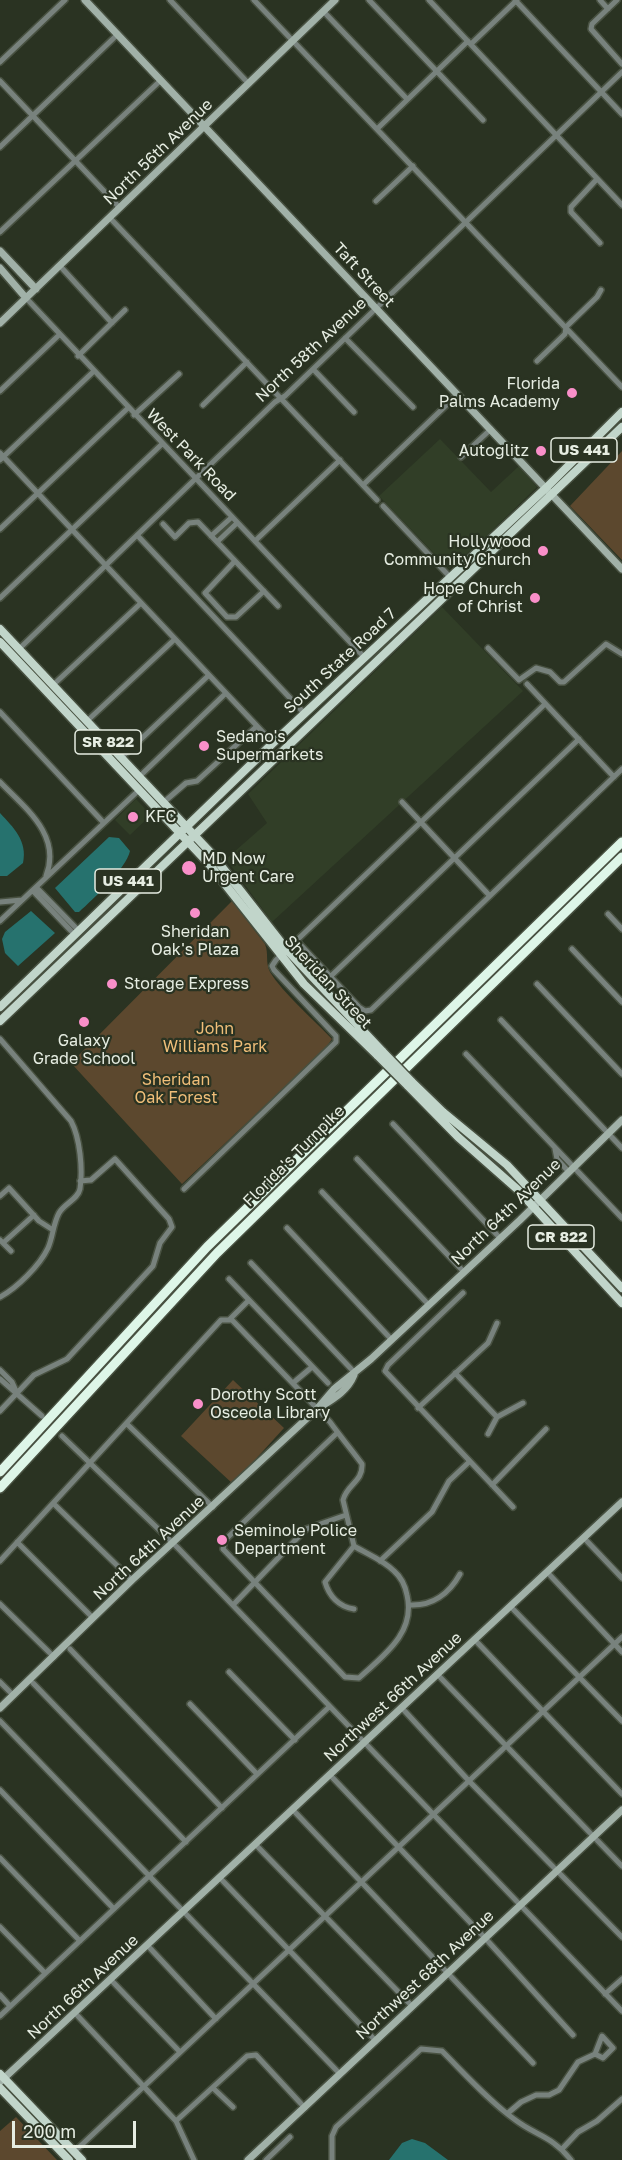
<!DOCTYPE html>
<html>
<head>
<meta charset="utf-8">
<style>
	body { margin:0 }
	#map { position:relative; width:622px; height:2160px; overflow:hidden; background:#2a3322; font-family:"Golos Text",sans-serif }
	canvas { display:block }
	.scale { position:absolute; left:12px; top:2121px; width:124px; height:27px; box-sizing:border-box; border:3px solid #e6ede2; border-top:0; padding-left:8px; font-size:18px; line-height:21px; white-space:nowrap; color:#e6ede2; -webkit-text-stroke:4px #2a3322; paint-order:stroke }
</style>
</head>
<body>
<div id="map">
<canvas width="622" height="2160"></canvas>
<div class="scale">200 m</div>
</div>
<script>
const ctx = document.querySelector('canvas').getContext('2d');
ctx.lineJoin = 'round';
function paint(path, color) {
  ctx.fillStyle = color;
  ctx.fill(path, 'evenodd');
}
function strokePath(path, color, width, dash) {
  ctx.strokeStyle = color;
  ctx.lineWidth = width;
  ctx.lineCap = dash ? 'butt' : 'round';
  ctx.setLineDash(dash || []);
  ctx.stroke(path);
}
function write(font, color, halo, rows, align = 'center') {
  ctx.font = font + ' "Golos Text",sans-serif';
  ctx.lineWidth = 4.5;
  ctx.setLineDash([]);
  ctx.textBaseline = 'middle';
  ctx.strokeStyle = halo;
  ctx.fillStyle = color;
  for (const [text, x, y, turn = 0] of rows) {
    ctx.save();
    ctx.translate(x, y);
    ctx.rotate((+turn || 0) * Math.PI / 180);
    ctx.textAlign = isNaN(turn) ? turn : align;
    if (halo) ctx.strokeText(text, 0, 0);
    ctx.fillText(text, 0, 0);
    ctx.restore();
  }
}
paint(new Path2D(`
	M440 439 491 492 519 466 537 487 478 544 449 569 379 496Z
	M442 607 523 691 272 922 226 859 267 823 248 794Z
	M136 799 151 815 130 835 115 820Z`), '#313e27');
paint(new Path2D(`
	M622 451V560L570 506Z
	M232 901 265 944C269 954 265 962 270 972 282 992 315 1021 332 1039L325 1049 182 1184 71 1063Z
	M233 1380 284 1428 233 1484 181 1436Z
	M16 2117 57 2160H0V2131Z`), '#5c482e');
paint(new Path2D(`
	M0 813C13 827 28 841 23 863L7 876H0Z
	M109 837 119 838 130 851C126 869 93 899 79 912H75L55 888Z
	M31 911 55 933 18 966 5 953 2 939 5 932Z
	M412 2139 425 2143 448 2160H389L402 2143Z`), '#26726e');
const street = new Path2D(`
	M170 0 249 84
	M254 0 622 387
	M369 0 483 120
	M429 0 622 205
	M515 0 622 114
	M600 0 608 9
	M617 0 592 24 591 29 622 64
	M324 12 407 99
	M471 44 517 0
	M0 62 65 0
	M0 81 120 208
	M377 129 468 41
	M0 147 118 34
	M597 179 571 207V212L600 243
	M376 201 413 166
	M110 218 377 500
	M0 232 161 80
	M60 266 112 323
	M26 298 365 658
	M345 338 413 407
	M78 356 125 310
	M537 361 565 334 566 327 597 297 601 290
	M313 369 354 412
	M0 391 59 335
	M203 405 247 362
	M134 415 179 374
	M0 453 273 743
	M461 457 491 429
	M0 460 93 372
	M363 485 458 394
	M383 506 451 578
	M163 524 175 537 189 523 198 522 278 606
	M0 529 128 408
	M137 535 305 714
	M211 536 232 517
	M255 541 340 460
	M217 542 237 523
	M235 561 205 593 227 617H236L264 591
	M0 598 162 444
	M488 648 519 680 536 668 550 672 560 682H564L606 644 622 654
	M19 649 275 402 285 396 313 369 622 72
	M527 684 614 777
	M52 686 141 603
	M0 712 103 822
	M87 721 175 639
	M122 757 209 675
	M140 776 226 693
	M0 782C25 808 62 835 46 876
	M164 802 186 783 197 781 257 726
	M402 802 489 895
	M37 888 78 930
	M33 891 74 934
	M0 902 22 900
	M608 914 622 929
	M0 921 139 790
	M296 940 359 1007 365 1011 371 1010 622 769
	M572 949 622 1002
	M331 976 579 739
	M537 984 622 1074
	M501 1020 622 1148
	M0 1039 71 1121C80 1138 83 1169 80 1189 78 1199 64 1204 59 1213 53 1224 53 1237 48 1248 40 1265 17 1288 0 1297
	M466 1054 622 1218
	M393 1124 500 1238
	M555 1149 557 1159 568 1171
	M357 1159 463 1271
	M184 1189 336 1042V1036L274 970 272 966 276 960 545 704
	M322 1192 428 1304
	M0 1196 9 1188 39 1221 53 1230
	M287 1228 391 1339
	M0 1240 3 1243 34 1215
	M3 1243 11 1251
	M251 1263 355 1373
	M229 1279 328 1383
	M463 1293 388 1365 385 1371 513 1507
	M230 1319 249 1300
	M0 1370 12 1382 16 1391
	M455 1373 497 1417
	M0 1379 42 1416
	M293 1383 312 1367
	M418 1408 488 1343 497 1323
	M0 1411 34 1375 67 1359 153 1266 160 1243 172 1227 169 1219 115 1159 91 1180 80 1181
	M127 1424 213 1507
	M488 1434 497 1417 523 1403
	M62 1436 178 1548 622 2011
	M492 1485 546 1429
	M54 1504 132 1580
	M584 1538 622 1578
	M17 1542 93 1618
	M0 1561 221 1320H232L330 1422C340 1436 351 1449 362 1464 363 1482 347 1484 343 1500L354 1546C367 1554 383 1560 394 1571 401 1577 405 1585 407 1595 416 1633 383 1656 359 1678L345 1677 223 1549 225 1540 337 1433
	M380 1561 432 1512 449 1481 469 1462
	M547 1572 622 1652
	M0 1604 54 1657
	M233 1605 306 1529 346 1515
	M410 1605C432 1606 449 1594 460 1574
	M510 1606 622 1721
	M354 1609C339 1607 329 1596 325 1582L354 1546
	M474 1639 622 1794
	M70 1649 222 1808
	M229 1672 295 1740
	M437 1674 622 1866
	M0 1682 13 1695
	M33 1683 186 1842
	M190 1704 257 1774
	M401 1707 469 1781 622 1937
	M0 1721 340 2074
	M330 1775 485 1938 573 2035
	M0 1790 114 1909
	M293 1810 533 2063
	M256 1845 412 2006
	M0 1858 80 1941
	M220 1878 375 2040
	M0 1927 45 1973
	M148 1946 216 2019
	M111 1980 180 2052
	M605 1994 622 1979
	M0 1995 10 2006
	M75 2013 176 2121 194 2160
	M0 2016 329 1707
	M213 2088 233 2107
	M508 2113 521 2102 536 2095H549L559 2090 578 2062 595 2054 602 2036 613 2048 603 2058 595 2054
	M176 2121 247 2056 256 2055 305 2108
	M562 2149 578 2132 597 2121 622 2099
	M74 2152 622 1637
	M266 2160 290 2137
	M332 2160V2136L336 2127 421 2049 442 2051C465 2074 488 2100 514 2119 536 2136 551 2135 571 2160`);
const secondary = new Path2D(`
	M85 0 622 569
	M0 251 36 289
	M0 268 26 298
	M0 323 335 0
	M322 1406C335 1398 348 1390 354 1375
	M0 1708 132 1580 317 1409 334 1389 371 1359 520 1220 622 1120
	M0 2082 622 1502
	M248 2160 622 1810`);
const primary = new Path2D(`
	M0 629 211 853 287 950 383 1052
	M0 642 209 864 304 984 378 1056
	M0 1007 273 743 546 488 622 412
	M0 1021 622 427
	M411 1081 443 1112 507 1165 622 1288
	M407 1085 458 1137 517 1189 622 1303
	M0 2074 82 2160
	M0 2088 69 2160`);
const highway = new Path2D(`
	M0 1472 207 1247 622 842
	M0 1488 217 1253 622 857`);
strokePath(street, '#485141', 8);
strokePath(secondary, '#485141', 10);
strokePath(primary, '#485141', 11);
strokePath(highway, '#485141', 12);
strokePath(street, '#78827d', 5);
strokePath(secondary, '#a1b1a8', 7);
strokePath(primary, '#c1d5ca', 8);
strokePath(highway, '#def6e8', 9);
const primaryBridge = new Path2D(`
	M383 1052 411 1081
	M378 1056 407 1085`);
strokePath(primaryBridge, '#485141', 11, []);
strokePath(primaryBridge, '#c1d5ca', 8);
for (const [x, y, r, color] of [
	[572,393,6,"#f98fc9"],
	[541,451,6,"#f98fc9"],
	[543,551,6,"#f98fc9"],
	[535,598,6,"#f98fc9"],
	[204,746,6,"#f98fc9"],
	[133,817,6,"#f98fc9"],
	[189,868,8,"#f98fc9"],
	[195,913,6,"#f98fc9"],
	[112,984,6,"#f98fc9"],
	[84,1022,6,"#f98fc9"],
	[198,1404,6,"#f98fc9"],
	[222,1540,6,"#f98fc9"]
]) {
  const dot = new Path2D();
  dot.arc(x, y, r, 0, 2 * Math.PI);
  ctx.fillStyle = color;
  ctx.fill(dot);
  strokePath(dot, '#2a3322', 2);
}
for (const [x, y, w] of [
	[584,450,66],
	[108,742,66],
	[128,881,66],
	[561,1237,66]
]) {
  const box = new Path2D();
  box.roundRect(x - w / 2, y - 12, w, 24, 4.5);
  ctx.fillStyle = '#2a3322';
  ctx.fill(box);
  strokePath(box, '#e6ede2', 1.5);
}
write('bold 15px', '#e6ede2', null, [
	["US 441",584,450],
	["SR 822",108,742],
	["US 441",128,881],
	["CR 822",561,1237]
]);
write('16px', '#e6ede2', '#2a3322', [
	["North 56th Avenue",158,152,-44],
	["Taft Street",364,275,47],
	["North 58th Avenue",311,350,-43],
	["West Park Road",191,455,46],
	["South State Road 7",340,661,-43],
	["Sheridan Street",328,982,47],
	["Florida's Turnpike",294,1156,-45],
	["North 64th Avenue",506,1212,-44],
	["North 64th Avenue",149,1548,-43],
	["Northwest 66th Avenue",393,1697,-43],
	["Northwest 68th Avenue",425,1975,-43],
	["North 66th Avenue",83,1987,-43]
]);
write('16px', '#e6ede2', '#2a3322', [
	["Florida",560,384,"right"],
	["Palms Academy",560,402,"right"],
	["Autoglitz",529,451,"right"],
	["Hollywood",531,542,"right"],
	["Community Church",531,560,"right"],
	["Hope Church",523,589,"right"],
	["of Christ",523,607,"right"],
	["Sedano's",216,737],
	["Supermarkets",216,755],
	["KFC",145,817],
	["MD Now",202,859],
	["Urgent Care",202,877],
	["Sheridan",195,932,"center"],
	["Oak's Plaza",195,950,"center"],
	["Storage Express",124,984],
	["Galaxy",84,1041,"center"],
	["Grade School",84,1059,"center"],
	["Dorothy Scott",210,1395],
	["Osceola Library",210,1413],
	["Seminole Police",234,1531],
	["Department",234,1549]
], 'left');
write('16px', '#f0be79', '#2a3322', [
	["John",215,1029],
	["Williams Park",215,1047],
	["Sheridan",176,1080],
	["Oak Forest",176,1098]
]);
</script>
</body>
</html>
